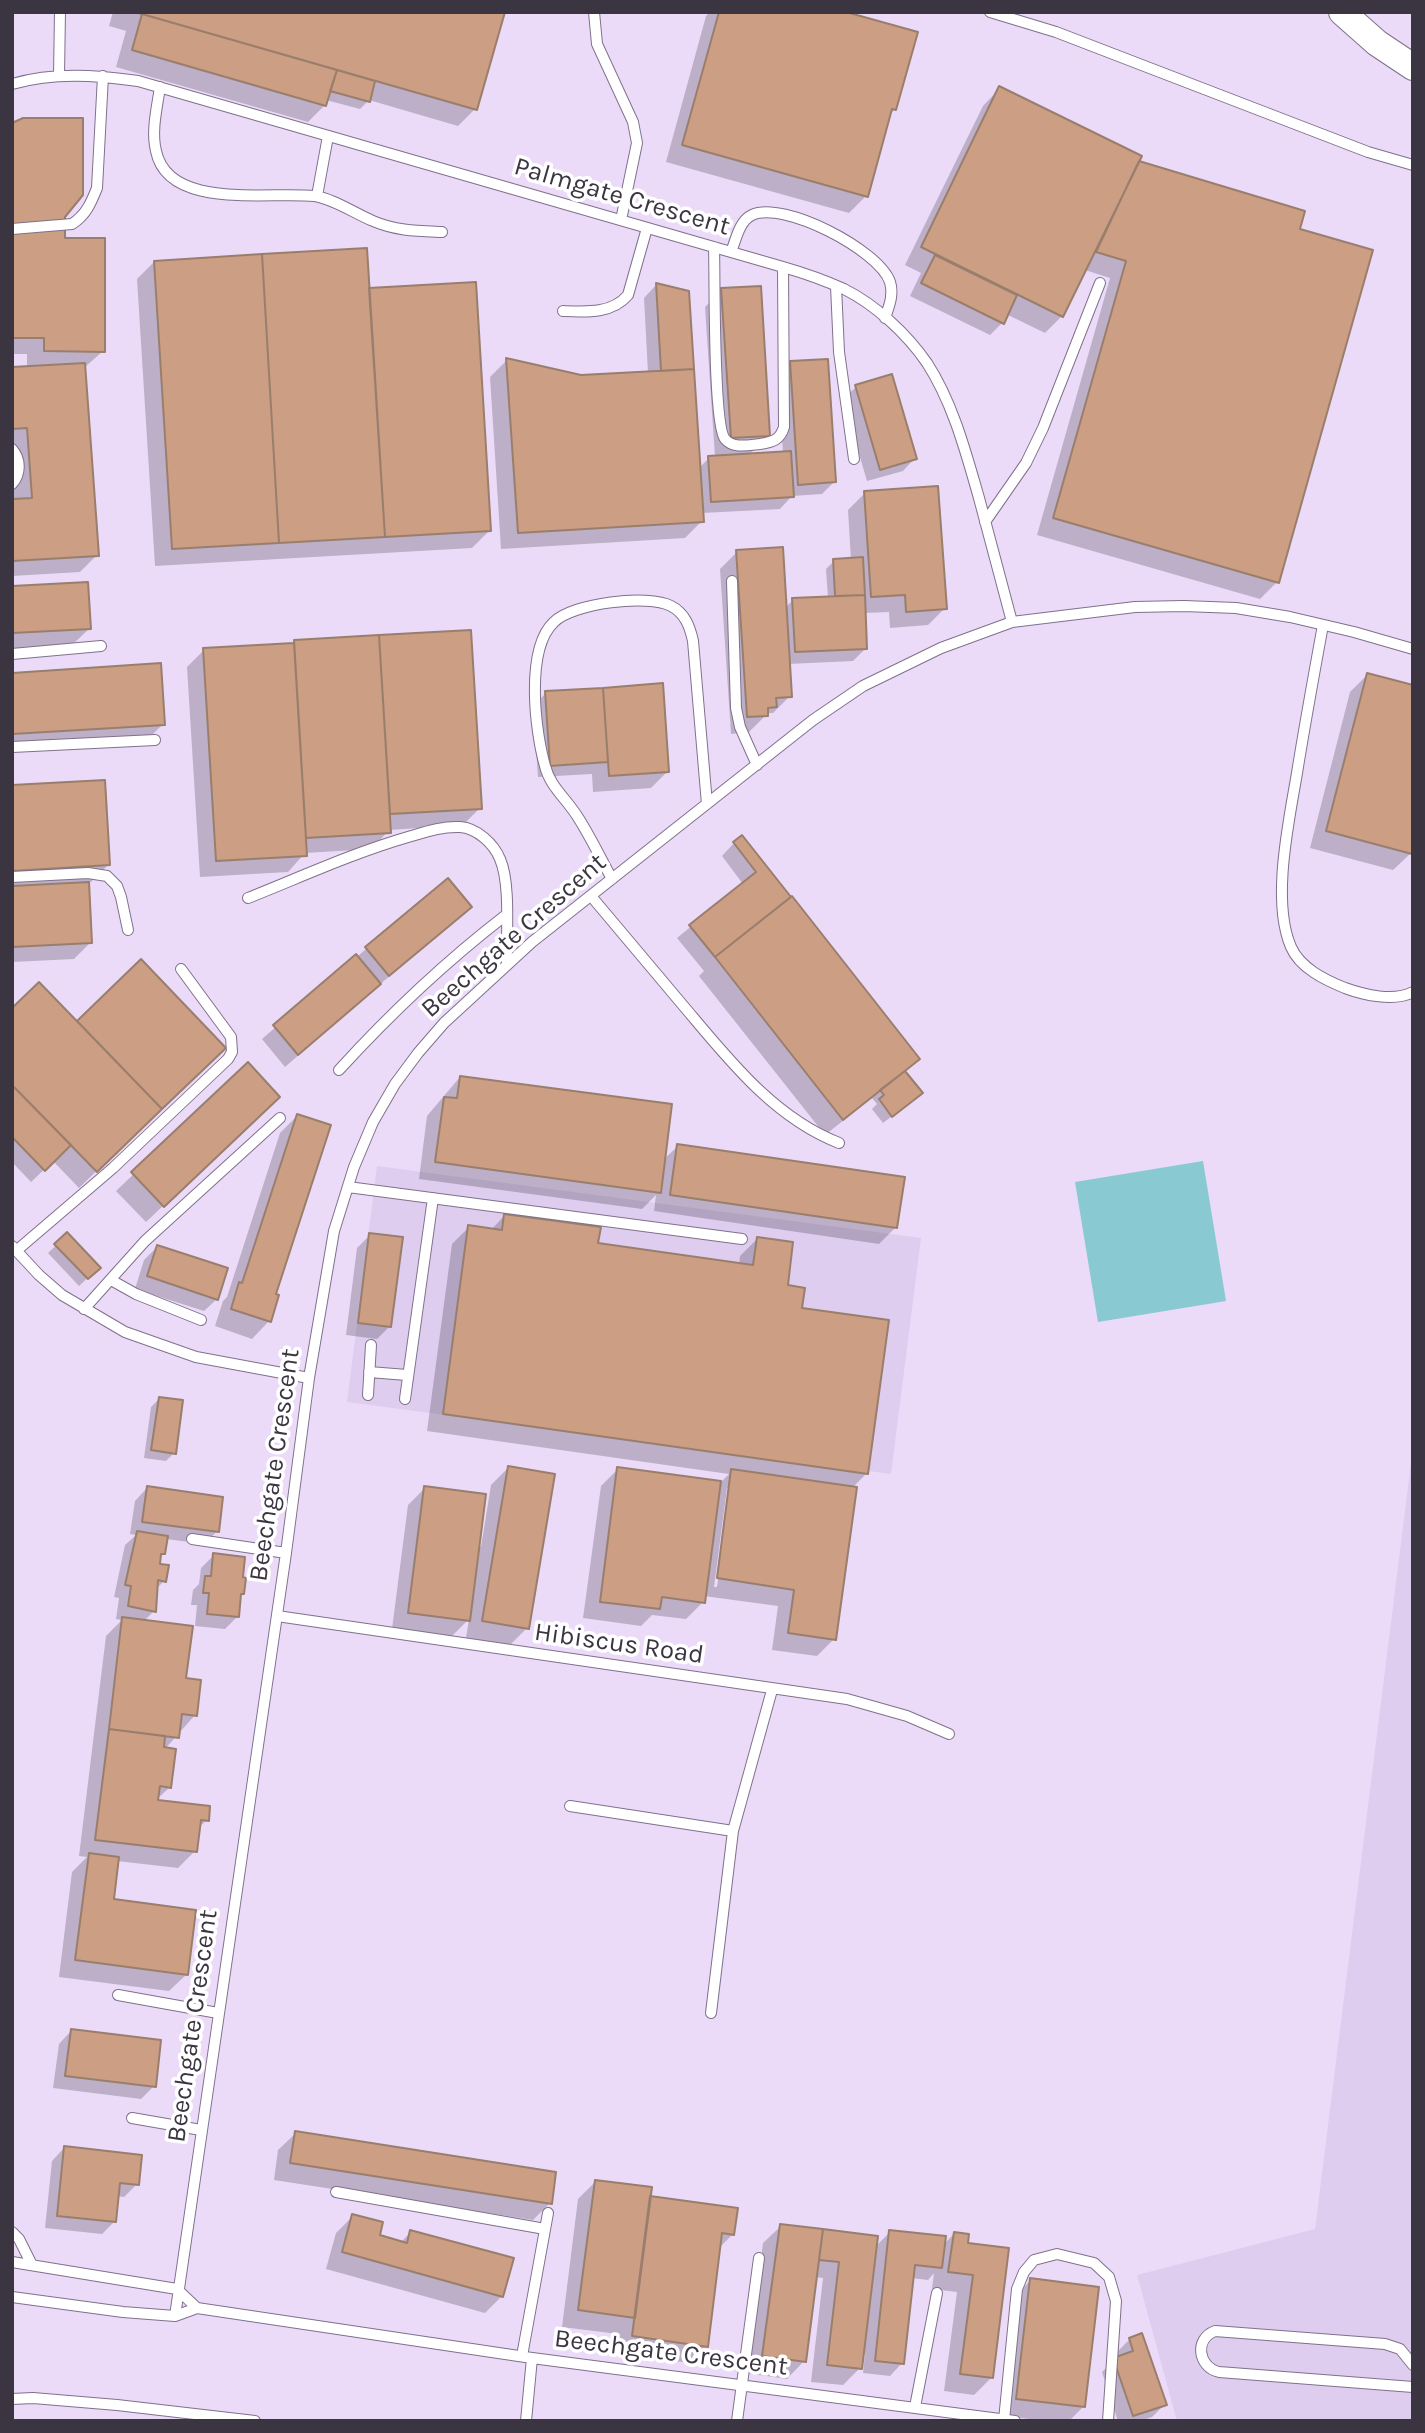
<!DOCTYPE html>
<html>
<head>
<meta charset="utf-8">
<style>
	body { margin:0 }
	#map { position:relative; width:1425px; height:2433px; overflow:hidden; background:#ebdbf9; font-family:Karla,sans-serif }
	canvas { display:block }
	.frame { position:absolute; inset:0; border:14px solid #3b3541; pointer-events:none }
</style>
</head>
<body>
<div id="map">
<canvas width="1425" height="2433"></canvas>
<div class="frame"></div>
</div>
<script>
const ctx = document.querySelector('canvas').getContext('2d');
ctx.lineJoin = 'round';
function paint(path, color) {
  ctx.fillStyle = color;
  ctx.fill(path, 'evenodd');
}
function strokePath(path, color, width, dash) {
  ctx.strokeStyle = color;
  ctx.lineWidth = width;
  ctx.lineCap = dash ? 'butt' : 'round';
  ctx.setLineDash(dash || []);
  ctx.stroke(path);
}
function write(font, color, halo, rows, align = 'center') {
  ctx.font = font + ' Karla,sans-serif';
  ctx.lineWidth = 7;
  ctx.setLineDash([]);
  ctx.textBaseline = 'middle';
  ctx.strokeStyle = halo;
  ctx.fillStyle = color;
  for (const [text, x, y, turn = 0] of rows) {
    ctx.save();
    ctx.translate(x, y);
    ctx.rotate((+turn || 0) * Math.PI / 180);
    ctx.textAlign = isNaN(turn) ? turn : align;
    if (halo) ctx.strokeText(text, 0, 0);
    ctx.fillText(text, 0, 0);
    ctx.restore();
  }
}
paint(new Path2D(`
	M377 1166 921 1238 891 1474 347 1402Z
	M1412 1455 1413 2421H1177L1137 2275 1315 2229Z`), '#dfcdf0');
paint(new Path2D(`
	M1203 1161 1226 1301 1098 1322 1075 1182Z`), '#88c9d2');
paint(new Path2D(`
	M113 12H503L475 109 458 126 369 100 360 109 326 100 325 105 308 122 116 67 126 31 109 26Z
	M710 12H840L895 109 888 116 866 196 849 213 666 162 706 16Z
	M1000 88 1136 163 1298 230 1277 582 1260 599 1037 535 1110 278 1085 270 1062 316 1045 333 1006 314 1002 323 990 335 910 296 921 273 905 265 983 106Z
	M12 125 63 216V240L103 351 84 368 97 555 80 572 12 576V501L14 500 12 369 27 368V354H12Z
	M154 262 489 531 472 548 155 566 137 279Z
	M656 285 687 292 699 468 709 458 715 457 705 307 722 290 769 435 749 455 783 453 778 376 791 363 835 481 822 494 792 496 780 509 702 513V521L685 538 501 549 490 377 507 360 581 377 648 373 644 298Z
	M856 387 915 458 903 471 867 481 843 399Z
	M865 493 945 608 928 625 890 628 889 612 864 613 866 648 853 661 788 664 790 696 773 713H768L749 732 731 734 720 569 737 552 785 608 793 600 828 598 826 569 834 561 851 560 848 510Z
	M12 588 90 628 72 645 12 649Z
	M469 632 480 808 463 825 389 830 372 849 305 853 288 872 200 877 187 667 204 650 291 645 294 642Z
	M12 674 163 724 146 741 12 749Z
	M1367 675 1413 687V844L1411 853 1393 870 1310 848 1350 692Z
	M662 685 668 771 651 788 593 792 592 774 538 777 533 706 546 693Z
	M12 787 108 865 91 882H88L91 942 74 959 12 962Z
	M734 843 918 1058 904 1072 912 1101 883 1123 872 1109 877 1104 872 1098 825 1135 699 976 704 971 677 938 743 884 722 856Z
	M469 907 285 1067 262 1039 366 949Z
	M141 962 206 1064 79 1188 53 1161 31 1182 12 1162V1010L77 1024Z
	M248 1065 261 1113 146 1222 116 1191Z
	M460 1077 663 1160 678 1146 896 1227 879 1244 654 1211 656 1195 642 1209 419 1179 427 1116Z
	M297 1116 274 1295 277 1296 269 1321 252 1339 215 1326 223 1301 227 1297 280 1133Z
	M505 1215 596 1245 739 1265 740 1256 757 1239 800 1309 866 1474 852 1488 834 1639 817 1656 772 1650 778 1606 704 1596 703 1602 686 1619 652 1615 641 1626 583 1618 601 1486 618 1469 721 1482 729 1474 427 1431 452 1244 469 1227 491 1230ZM727 1488H731L717 1587H714Z
	M67 1235 98 1268 79 1286 48 1253Z
	M370 1235 390 1326 377 1339 346 1335 357 1248Z
	M157 1247 217 1299 204 1311 135 1289 144 1260Z
	M159 1399 174 1453 166 1461 144 1458 151 1407Z
	M508 1468 527 1628 510 1645 466 1638 469 1619 451 1637 392 1629 408 1505 425 1488 478 1546 481 1547 491 1485Z
	M147 1488 217 1531 205 1544 166 1539 164 1554 159 1558 158 1566 164 1581 155 1590 154 1611 143 1622 184 1680 195 1715 165 1749 170 1787 155 1801 207 1820 198 1828 195 1851 178 1868 117 1861 112 1901 187 1974 169 1991 59 1977 72 1872 87 1857 79 1856 106 1636 122 1620 116 1619 119 1598 114 1597 125 1545 136 1535 130 1534 135 1501Z
	M214 1555 242 1593 239 1596 237 1617 225 1629 195 1626 197 1605H191L193 1590 199 1584 201 1568Z
	M71 2031 154 2086 141 2099 53 2088 59 2044Z
	M296 2133 550 2203 533 2220 274 2180 278 2150Z
	M64 2148 137 2184 124 2197 117 2196 114 2222 102 2234 45 2228 52 2161Z
	M595 2182 648 2198 733 2234 719 2248 706 2346 689 2363 616 2353 618 2334 562 2327 578 2199Z
	M353 2216 377 2236 400 2243 411 2232 502 2296 485 2313 326 2269 336 2233Z
	M781 2226 875 2247 890 2232 943 2245 954 2234 966 2244 1007 2250 991 2378 974 2395 944 2391 957 2292 932 2289 934 2273 928 2280 912 2278 902 2363 890 2376 863 2373 865 2354H862L860 2368 843 2385 811 2382 823 2278 815 2277 804 2361 787 2379 746 2373 763 2243Z
	M1031 2280 1083 2407 1069 2421H1043L1000 2415 1014 2297Z
	M1130 2339 1165 2404 1152 2417 1141 2421H1118L1102 2372 1114 2360 1119 2358 1117 2352Z`), '#0003');
const building = new Path2D(`
	M135 12H505L477 110Z
	M719 12H846L918 32 896 110 892 109 868 197 682 145Z
	M142 14 337 70 326 106 132 50Z
	M337 70 375 81 370 102 330 91Z
	M999 86 1142 156 1063 317 921 247Z
	M23 118H83V195L65 217V238H105V352L44 351V338H12V123Z
	M1139 161 1305 211 1300 229 1373 250 1279 583 1053 518 1126 261 1096 252Z
	M367 248 385 537 279 543 262 254Z
	M262 254 279 543 172 549 154 261Z
	M935 255 1017 295 1004 324 921 283Z
	M476 282 491 531 385 537 369 288Z
	M656 283 689 291 694 369 661 371Z
	M761 286 770 436 731 438 721 288Z
	M506 358 581 375 694 369 704 522 518 533Z
	M828 359 836 482 798 485 790 361Z
	M85 363 99 556 12 561V499L32 498 27 428 12 429V367Z
	M892 374 917 459 880 470 855 385Z
	M791 451 794 497 711 502 708 456Z
	M938 486 947 609 906 612 905 595 871 597 864 491Z
	M783 547 792 697 776 698 777 707 768 708V716L747 717 736 550Z
	M863 557 865 595 835 596 833 559Z
	M88 582 91 629 12 633V586Z
	M865 595 867 649 795 652 792 598Z
	M471 630 482 809 390 814 379 635Z
	M379 635 391 833 306 838 294 640Z
	M294 643 307 856 216 861 203 648Z
	M161 663 165 725 12 734V673Z
	M1367 673 1413 685 1412 854 1326 831Z
	M663 683 669 772 609 776 603 688Z
	M603 688 608 762 550 766 545 691Z
	M105 780 110 865 12 871V785Z
	M742 835 791 897 715 957 689 925 756 872 733 842Z
	M448 878 472 907 389 976 365 947Z
	M89 882 92 943 12 947V886Z
	M792 896 920 1059 843 1120 715 957Z
	M356 954 381 984 298 1055 273 1025Z
	M141 959 226 1048 162 1109 77 1021Z
	M39 982 162 1109 97 1172 12 1085V1008Z
	M248 1062 280 1097 164 1207 131 1172Z
	M905 1071 923 1093 892 1117 879 1099 884 1095 880 1090Z
	M460 1076 672 1104 661 1193 435 1162 444 1097 457 1098Z
	M12 1085 71 1145 45 1171 12 1137Z
	M297 1114 331 1125 276 1294 279 1295 271 1322 231 1309 239 1282 242 1283Z
	M677 1144 905 1177 897 1228 670 1195Z
	M504 1214 601 1227 598 1243 753 1265 757 1237 793 1242 788 1285 805 1288 802 1308 889 1320 868 1474 443 1414 468 1225 502 1230Z
	M67 1232 101 1268 88 1279 54 1244Z
	M369 1233 403 1237 391 1327 358 1323Z
	M157 1245 228 1268 218 1300 147 1276Z
	M159 1397 183 1400 176 1454 151 1450Z
	M508 1466 555 1474 529 1629 482 1621Z
	M617 1467 721 1481 705 1603 662 1597 660 1609 600 1602Z
	M731 1469 857 1487 836 1640 788 1633 794 1590 717 1578Z
	M147 1486 223 1497 219 1532 142 1522Z
	M424 1486 486 1494 470 1621 408 1613Z
	M137 1531 168 1536 165 1554H161L160 1564 169 1565 166 1582 158 1580 156 1612 128 1606 131 1586 125 1585Z
	M213 1553 245 1557 243 1577 246 1578 244 1594H241L239 1617 207 1614 209 1593H203L205 1576H211Z
	M122 1617 193 1626 186 1678 201 1680 197 1716 182 1714 179 1738 109 1729Z
	M109 1729 165 1736 164 1747 176 1749 171 1788 160 1786 158 1800 210 1806 209 1821 201 1820 197 1852 95 1840Z
	M89 1853 119 1857 114 1899 196 1910 188 1975 75 1960Z
	M71 2029 161 2040 156 2087 65 2076Z
	M295 2131 556 2172 552 2204 290 2163Z
	M64 2146 142 2155 139 2185 120 2183 116 2222 57 2216Z
	M595 2180 652 2187 635 2318 578 2310Z
	M650 2196 738 2208 734 2235 722 2233 708 2347 632 2336Z
	M352 2214 383 2222 380 2235 407 2243 410 2230 514 2258 503 2297 342 2252Z
	M780 2224 823 2229 806 2362 762 2356Z
	M823 2229 878 2236 862 2369 827 2365 839 2262 819 2260Z
	M889 2230 946 2236 942 2268 915 2265 904 2364 875 2361Z
	M954 2232 969 2234 968 2243 1009 2248 993 2378 960 2374 973 2275 948 2272Z
	M1030 2278 1099 2287 1085 2407 1016 2399Z
	M1142 2333 1167 2405 1133 2416 1113 2358 1133 2351 1129 2338Z`);
paint(building, '#cc9e83');
strokePath(building, '#9a7e6d', 2);
const service = new Path2D(`
	M594 12 597 44 633 122 637 143 621 220
	M990 12 1056 32 1368 152 1413 165
	M59 75 60 12
	M12 84C54 72 95 75 138 81L783 267C804 273 824 280 844 289 876 305 907 334 927 363 953 403 966 453 979 498 990 539 1001 581 1012 622
	M160 87C157 108 151 131 156 151 168 211 271 191 314 196 332 198 356 214 373 221 396 231 418 231 442 232
	M317 196 328 136
	M12 229 72 224C86 215 91 203 97 188L103 76
	M714 247C715 275 713 425 725 439 733 449 749 445 760 444 773 442 780 440 784 427L783 267
	M731 252C736 240 739 221 752 215 783 200 879 250 890 282 894 295 889 306 885 318
	M836 286 839 352 854 459
	M563 311C586 312 612 314 628 295L647 228
	M12 449C21 459 21 474 12 484
	M985 522 1026 463 1043 428 1100 283
	M732 581 736 708 740 727 757 765
	M1323 625C1314 674 1305 723 1297 773 1289 821 1271 901 1291 947 1300 968 1325 980 1345 988 1364 995 1394 1002 1413 992
	M12 654 101 646
	M12 747 155 740
	M12 877 88 873 107 876 117 886 121 897 128 930
	M612 879C601 859 591 838 579 819 568 800 550 787 545 766 535 731 525 649 554 622 573 603 648 594 671 606 685 613 690 627 693 641L707 804
	M591 896C621 932 651 967 681 1003 726 1056 772 1117 839 1143
	M248 898C301 877 353 853 408 837 425 832 442 826 460 827 477 828 494 844 500 859 511 884 506 936 507 965
	M339 1070C391 1013 445 962 506 915
	M348 1187 742 1239
	M12 1246 39 1275 62 1295 125 1332 196 1357 309 1378
	M16 1251 113 1168 228 1059 232 1052 231 1037 181 969
	M111 1280 136 1294 201 1320
	M84 1309 145 1241 280 1118
	M369 1372 407 1375
	M368 1395 371 1345
	M405 1399 433 1198
	M192 1539 286 1553
	M277 1616 847 1699 907 1716 949 1734
	M570 1806 733 1831
	M118 1995 218 2013
	M711 2013 733 1831 772 1690
	M132 2118 201 2130
	M336 2192 545 2229
	M12 2232 19 2239 32 2265
	M12 2262 177 2289 197 2308
	M12 2297 123 2312 175 2316 197 2308 532 2358 1015 2421
	M175 2316 286 1553 309 1378 334 1231 354 1167 373 1122 395 1084 418 1053 444 1023 532 942 813 720 863 686 941 648 1012 622 1135 607 1184 606 1236 608 1290 617 1354 632 1413 649
	M522 2356 548 2213
	M1413 2365 1400 2349 1385 2344 1215 2331C1194 2339 1198 2367 1219 2372L1413 2387
	M12 2399 33 2398 117 2405 255 2421
	M915 2407 937 2293
	M1004 2420 1017 2289 1024 2272 1034 2260 1057 2254 1094 2263 1109 2277 1116 2301 1108 2421
	M526 2421 532 2358
	M737 2421 759 2258`);
const tertiary = new Path2D(`
	M1342 12 1377 43 1413 67`);
strokePath(service, '#7f718b', 12);
strokePath(tertiary, '#7f718b', 28);
strokePath(service, '#fff', 10);
strokePath(tertiary, '#fff', 26);
write('26px', '#3b3541', '#fff', [
	["Palmgate Crescent",622,197,16],
	["Beechgate Crescent",514,936,-41],
	["Beechgate Crescent",275,1465,-82],
	["Hibiscus Road",619,1644,8],
	["Beechgate Crescent",193,2026,-82],
	["Beechgate Crescent",671,2353,7]
]);
</script>
</body>
</html>
